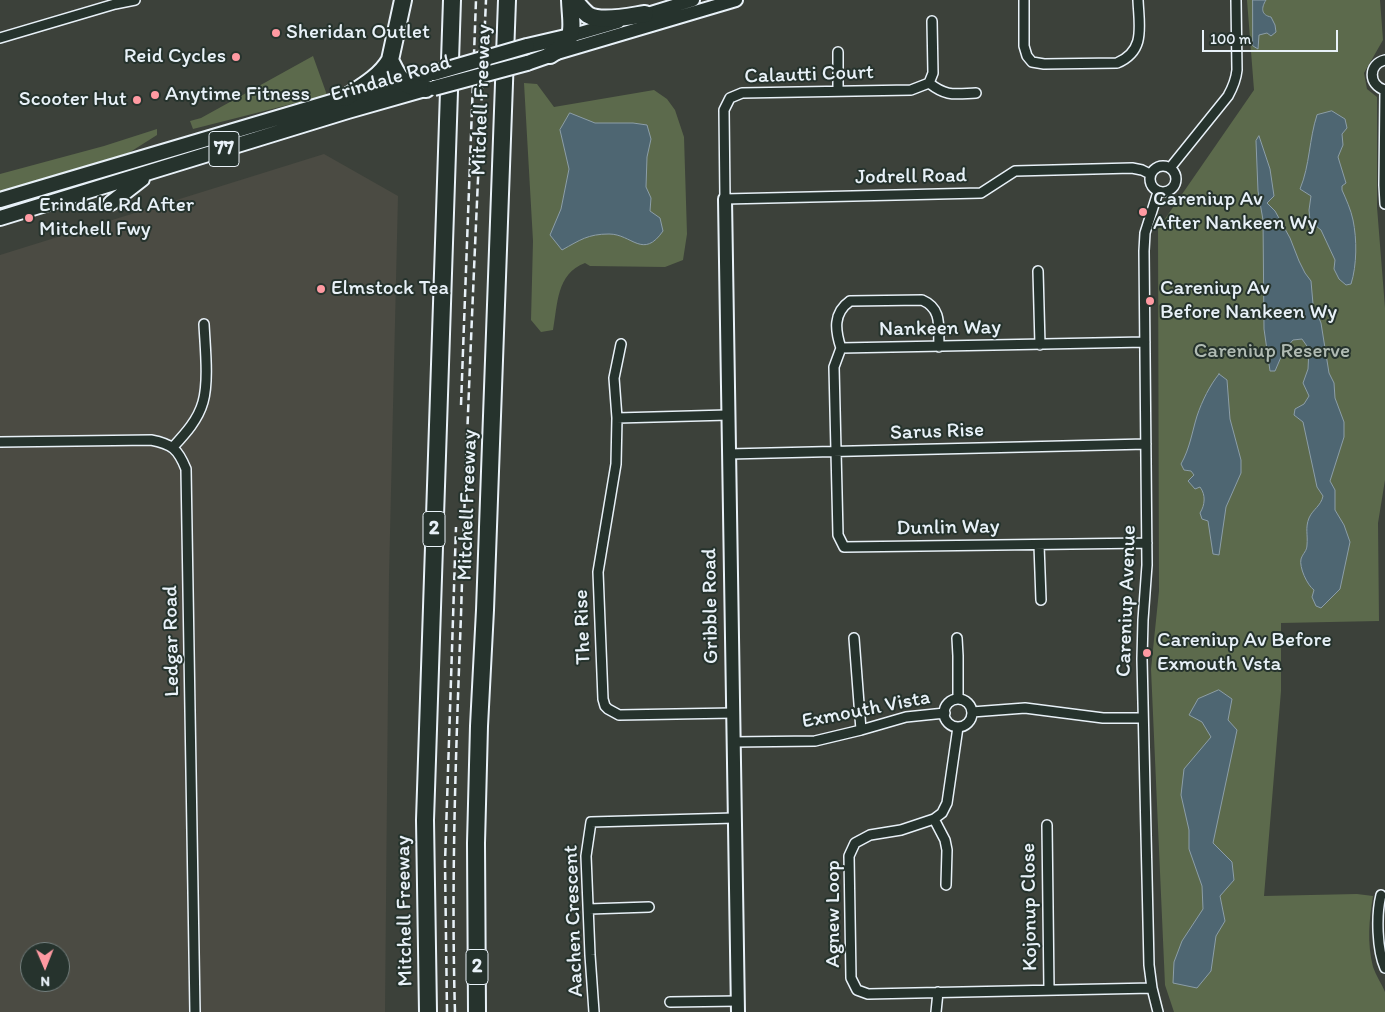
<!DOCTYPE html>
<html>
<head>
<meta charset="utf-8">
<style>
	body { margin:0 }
	#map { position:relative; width:1385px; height:1012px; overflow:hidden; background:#3c413a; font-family:Itim,sans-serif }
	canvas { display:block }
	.north { position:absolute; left:20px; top:942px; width:50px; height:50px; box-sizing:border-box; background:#26332d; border:1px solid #747f7e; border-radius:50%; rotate:179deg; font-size:14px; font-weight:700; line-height:20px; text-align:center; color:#e8f1f8 }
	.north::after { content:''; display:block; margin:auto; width:18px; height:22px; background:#ff9aa2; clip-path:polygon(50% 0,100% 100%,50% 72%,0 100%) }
	.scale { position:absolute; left:1202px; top:30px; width:136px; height:22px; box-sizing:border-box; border:2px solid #e8f1f8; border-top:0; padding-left:6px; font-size:15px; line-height:18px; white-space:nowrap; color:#e8f1f8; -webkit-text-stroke:4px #26332d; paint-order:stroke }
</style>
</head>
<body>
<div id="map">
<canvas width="1385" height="1012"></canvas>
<div class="north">N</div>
<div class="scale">100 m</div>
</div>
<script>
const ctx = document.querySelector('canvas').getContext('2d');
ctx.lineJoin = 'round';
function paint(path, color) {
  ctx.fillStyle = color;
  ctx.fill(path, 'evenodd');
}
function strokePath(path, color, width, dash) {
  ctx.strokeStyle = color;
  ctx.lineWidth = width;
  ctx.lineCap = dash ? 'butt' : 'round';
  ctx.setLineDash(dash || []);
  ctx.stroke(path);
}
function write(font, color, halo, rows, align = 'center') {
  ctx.font = font + ' Itim,sans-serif';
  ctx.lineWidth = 4;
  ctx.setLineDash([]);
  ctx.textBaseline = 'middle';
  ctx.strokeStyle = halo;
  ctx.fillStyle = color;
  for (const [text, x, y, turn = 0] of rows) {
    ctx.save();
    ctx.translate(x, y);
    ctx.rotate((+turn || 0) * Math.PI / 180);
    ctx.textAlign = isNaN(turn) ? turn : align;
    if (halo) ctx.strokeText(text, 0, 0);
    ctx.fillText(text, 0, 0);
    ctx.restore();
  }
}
paint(new Path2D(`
	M324 154 398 196 389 576 385 1012H0V255ZM30 952H60V982H30Z`), '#4b4b43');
paint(new Path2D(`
	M1247 0H1380L1383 40 1364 73 1367 89 1377 97V207L1385 308V480L1378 523 1379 621 1281 623V691L1264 896 1357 894 1373 896C1369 920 1367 943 1373 967 1376 976 1382 984 1385 992 1385 998 1385 1006 1385 1012H1174L1165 985 1151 669 1159 591 1158 229 1254 90Z
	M313 56 327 95 193 129 190 121 201 118Z
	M524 83 537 84 554 107 654 90 667 99 675 110 684 137 687 234 683 260 665 267 590 266 585 263C556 274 558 304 553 330L541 332 531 320 533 241Z
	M157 129V135L127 154 95 166 0 194V174L104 146Z`), '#5c6a4c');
const water = new Path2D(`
	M1253 0H1266C1261 8 1261 15 1271 17L1275 25 1276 32 1271 36 1267 33 1259 35 1258 49 1253 46Z
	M1332 111 1345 119 1347 128 1342 134 1343 145 1338 157 1346 183 1342 186V190C1346 199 1351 210 1353 220 1357 239 1357 265 1351 284L1346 285 1339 279 1334 269 1335 260 1321 230 1310 221 1309 210 1311 196 1300 189C1310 165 1309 139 1317 115Z
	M570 113 595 123H633L647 125 651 139 647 157 646 187 651 198 650 211 660 218 663 231C643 260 632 234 609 234 588 234 580 240 562 250L550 235 561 209 569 169 560 130Z
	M1259 136 1270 169 1274 196 1267 203 1275 211 1290 238 1299 261 1305 273 1311 281 1313 304 1321 323 1329 373 1334 383 1335 398 1344 422V437L1330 481 1335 490V510L1344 525 1350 542 1340 589 1321 608 1316 606 1312 597 1314 590C1307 585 1299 567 1301 559 1303 553 1307 551 1307 545 1308 535 1305 528 1309 518 1313 509 1321 506 1323 496L1317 487 1303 422 1294 415 1295 409 1304 404 1309 396 1303 383 1308 369 1309 349 1302 339 1293 340 1284 350 1275 371H1270L1264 329 1263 220 1258 191 1256 141Z
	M1219 374 1227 380 1230 419 1241 460V473L1226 507 1219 555 1213 554 1208 521 1202 519 1200 513C1205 505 1206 495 1200 487L1195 489 1188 481 1194 475 1191 471 1184 470 1181 464C1190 448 1192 432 1197 416 1202 401 1210 385 1219 374Z
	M1219 690 1232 699 1228 720 1237 730 1213 843 1232 862 1234 880 1220 896 1225 921 1216 936 1211 971 1197 988 1173 983 1174 962 1182 941 1203 909 1202 886 1189 849V830L1181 795 1184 769 1211 737 1202 722 1189 715 1198 699Z`);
paint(water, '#4e6672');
strokePath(water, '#8c9ea8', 1);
const street = new Path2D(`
	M1024 0V46L1027 56 1032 62 1044 64 1117 63C1146 51 1139 26 1138 0
	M932 21 933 73 929 83 911 90 742 93 730 98 724 110 725 199 981 193 1015 171 1132 168 1142 170 1150 174
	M0 38 115 4 135 0
	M838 52V91
	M1385 60C1368 64 1368 85 1385 90
	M929 83C947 97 954 94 976 93
	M1385 90 1384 185 1385 204
	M1150 179a13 13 0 1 1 26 0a13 13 0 1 1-26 0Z
	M1170 168 1228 96C1233 87 1236 80 1237 70L1236 0
	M1038 271 1040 345
	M1145 342 841 348 834 367 838 535 844 547 1147 543
	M621 344 614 378 617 418 616 464 598 572 603 699 605 706 608 709 619 715 733 713
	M841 348C835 330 833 313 850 301L922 300C943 309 938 327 939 347
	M617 418 728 415
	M0 442 151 440C172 444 178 449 186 469L195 1012
	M173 447C185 434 198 420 203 402 209 381 205 346 204 324
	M729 454 1146 444
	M1039 545 1041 600
	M854 638 861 730
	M957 638 958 656V699
	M944 713a14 14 0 1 1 28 0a14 14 0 1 1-28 0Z
	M972 712 1025 708 1103 718H1142
	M958 727 947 803 942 813 934 819 901 830 870 835 855 843 849 856 851 978 857 990 868 994 1152 988
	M733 742 815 741 861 730 906 717 945 713
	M934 819 945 840 947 850 946 885
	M1047 825 1049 990
	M1381 895C1376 915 1377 950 1385 968
	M589 909 649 907
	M670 1002 738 1001
	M594 1012 590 955 586 856 591 822 734 818
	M936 1012 938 992
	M1158 1012 1152 988 1149 965 1142 659 1143 620 1147 565 1144 251 1145 233 1158 192`);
const secondary = new Path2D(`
	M638 17 693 0
	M570 36 618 22
	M557 53 736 0
	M725 199 738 1012`);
const primary = new Path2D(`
	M527 46 570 36
	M527 63 550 55
	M0 200 345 98 434 73
	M111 203 142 179
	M0 218 348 111 425 89`);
const highway = new Path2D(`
	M574 0C578 5 583 11 588 15 601 23 631 16 645 14
	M550 55C578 39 571 29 570 0
	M390 60C400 80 402 87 426 89
	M345 98C362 87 380 77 390 60L403 0
	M428 1012 425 820 452 0
	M477 1012 476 843 479 726 485 610 507 0`);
strokePath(street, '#e8f1f8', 12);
strokePath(secondary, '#e8f1f8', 16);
strokePath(primary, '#e8f1f8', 18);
strokePath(highway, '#e8f1f8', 20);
strokePath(street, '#26332d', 9);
strokePath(secondary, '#26332d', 12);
strokePath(primary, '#26332d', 14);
strokePath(highway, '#26332d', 16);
strokePath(new Path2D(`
	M461 405 476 0
	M447 1012 445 863 456 527
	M455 1012C451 880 456 748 461 615 467 410 477 205 486 0`), '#e8f1f8', 2.5, [8, 4]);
const primaryBridge = new Path2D(`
	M434 73 527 46
	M434 88 527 63`);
strokePath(primaryBridge, '#e8f1f8', 18, []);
strokePath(primaryBridge, '#26332d', 14);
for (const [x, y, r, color] of [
	[276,33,5,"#ff9aa2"],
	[236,57,5,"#ff9aa2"],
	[155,95,5,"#ff9aa2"],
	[137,100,5,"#ff9aa2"],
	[1143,212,5,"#ff9aa2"],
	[29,218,5,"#ff9aa2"],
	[321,289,5,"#ff9aa2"],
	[1150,301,5,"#ff9aa2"],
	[1147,653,5,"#ff9aa2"]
]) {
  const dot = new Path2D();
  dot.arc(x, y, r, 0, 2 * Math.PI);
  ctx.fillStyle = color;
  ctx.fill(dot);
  strokePath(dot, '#26332d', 2);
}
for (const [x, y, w] of [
	[224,149,30],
	[434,529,22],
	[477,967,22]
]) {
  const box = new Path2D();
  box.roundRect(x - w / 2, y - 17.5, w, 35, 4);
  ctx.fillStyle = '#26332d';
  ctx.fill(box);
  strokePath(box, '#e8f1f8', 1);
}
write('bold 20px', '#e8f1f8', null, [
	["77",224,149],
	["2",434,529],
	["2",477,967]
]);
write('21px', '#e8f1f8', '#26332d', [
	["Sheridan Outlet",286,33],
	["Reid Cycles",226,57,"right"],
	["Anytime Fitness",165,95],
	["Scooter Hut",127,100,"right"],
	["Careniup Av",1153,200],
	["After Nankeen Wy",1153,224],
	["Erindale Rd After",39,206],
	["Mitchell Fwy",39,230],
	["Elmstock Tea",331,289],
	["Careniup Av",1160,289],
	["Before Nankeen Wy",1160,313],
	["Careniup Av Before",1157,641],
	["Exmouth Vsta",1157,665]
], 'left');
write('21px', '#e8f1f8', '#26332d', [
	["Calautti Court",809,75,-2],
	["Erindale Road",391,79,-16],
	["Mitchell Freeway",482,100,-88],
	["Jodrell Road",911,177,-1],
	["Nankeen Way",940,329,-1],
	["Sarus Rise",937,432,-2],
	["Mitchell Freeway",468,505,-88],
	["Dunlin Way",948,528,-1],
	["Careniup Avenue",1127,601,-88],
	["Gribble Road",711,606,-91],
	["The Rise",583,627,-92],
	["Ledgar Road",172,641,-91],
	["Exmouth Vista",866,710,-11],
	["Kojonup Close",1030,907,-91],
	["Mitchell Freeway",405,911,-91],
	["Agnew Loop",834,914,-90],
	["Aachen Crescent",574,921,-92]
]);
write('21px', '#b0bbb3', '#26332d', [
	["Careniup Reserve",1272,352]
]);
</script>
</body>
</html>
